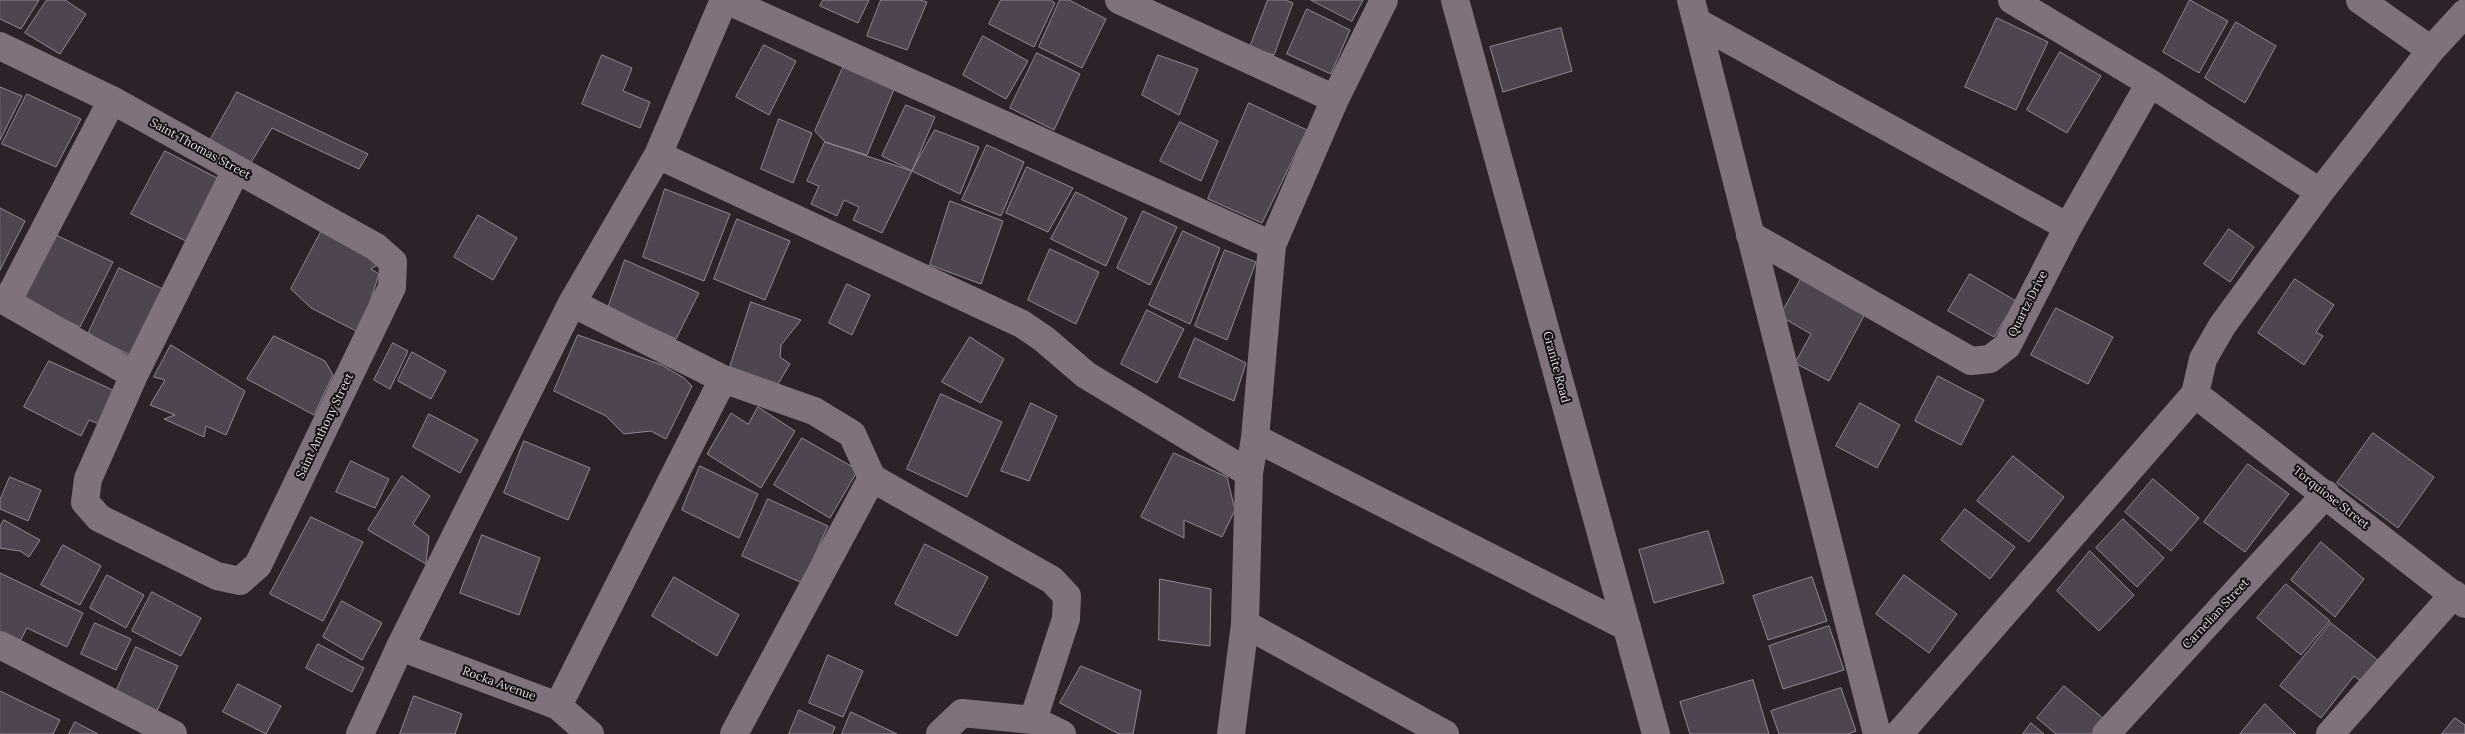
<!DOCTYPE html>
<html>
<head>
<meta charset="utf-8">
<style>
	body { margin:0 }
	canvas { display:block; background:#2d222a }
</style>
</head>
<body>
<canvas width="2465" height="734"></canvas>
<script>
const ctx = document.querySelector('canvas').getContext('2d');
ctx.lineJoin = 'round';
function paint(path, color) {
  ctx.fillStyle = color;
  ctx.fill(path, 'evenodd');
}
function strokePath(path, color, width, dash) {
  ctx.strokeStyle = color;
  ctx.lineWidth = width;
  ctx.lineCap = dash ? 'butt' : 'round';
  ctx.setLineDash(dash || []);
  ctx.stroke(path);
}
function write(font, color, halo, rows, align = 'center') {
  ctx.font = font + ' Lora,serif';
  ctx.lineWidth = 4;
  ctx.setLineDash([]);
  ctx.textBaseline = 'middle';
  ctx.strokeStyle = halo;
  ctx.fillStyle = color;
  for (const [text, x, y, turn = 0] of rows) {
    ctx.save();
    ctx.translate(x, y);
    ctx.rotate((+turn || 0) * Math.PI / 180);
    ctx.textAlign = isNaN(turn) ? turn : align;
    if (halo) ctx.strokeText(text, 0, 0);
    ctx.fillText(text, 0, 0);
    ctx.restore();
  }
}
const building = new Path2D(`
	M0 0H39L21 29 0 19Z
	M47 0H65L86 14 60 54 25 33Z
	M823 0H869L858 23 820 6Z
	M881 0H920L927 2 907 50 867 36Z
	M1001 0H1050L1055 3 1034 47 989 24Z
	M1060 0H1069L1106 19 1082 68 1039 47Z
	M1268 0H1285L1293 3 1274 55 1250 47Z
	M1311 0H1363L1352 21Z
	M2190 0 2228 21 2199 73 2163 52Z
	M1307 9 1350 30 1331 74 1287 54Z
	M1997 18 2048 42 2016 110 1965 87Z
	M2236 22 2276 46 2245 103 2205 78Z
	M1561 28 1572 71 1503 92 1490 47Z
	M983 36 1028 61 1006 99 963 75Z
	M764 45 796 61 769 115 736 97Z
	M2060 52 2101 76 2067 133 2027 110Z
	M1037 53 1080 74 1054 130 1010 108Z
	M602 55 632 68 623 91 650 102 640 128 582 104Z
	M1158 55 1198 69 1179 115 1142 95Z
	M845 63 895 87 867 155 825 142 815 131Z
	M0 87 22 96 0 140Z
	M237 92 368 154 359 169 272 128 250 164 208 144Z
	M27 94 81 119 56 167 2 144Z
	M1249 103 1307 130 1262 223 1208 199Z
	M906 105 935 117 912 171 882 156Z
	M779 119 812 133 793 183 761 169Z
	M1180 122 1218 141 1201 181 1160 161Z
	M935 130 979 147 960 194 912 171Z
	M825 142 912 171 882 233 853 220 859 207 844 200 837 216 811 204 819 186 807 181Z
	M987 145 1024 162 1001 216 962 200Z
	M165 151 219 179 190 243 131 214Z
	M1027 167 1073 188 1048 232 1006 213Z
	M665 189 730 214 704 281 643 257Z
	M1076 192 1127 218 1106 266 1051 239Z
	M950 201 1003 221 981 284 930 265Z
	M0 208 25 221 0 270Z
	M1143 211 1177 227 1150 285 1117 268Z
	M478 215 517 238 493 280 454 257Z
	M737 219 790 241 765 300 714 279Z
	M2229 229 2254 247 2230 282 2204 264Z
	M322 230 381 263 371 269 379 274 360 333 311 308 291 289Z
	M1183 231 1220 248 1190 324 1149 305Z
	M56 235 113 262 80 327 24 300Z
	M1050 249 1099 272 1076 324 1028 300Z
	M1225 250 1256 262 1227 340 1195 326Z
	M625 260 699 293 676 339 608 308Z
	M119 268 163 289 134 357 88 334Z
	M1970 274 2016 301 1994 337 1948 311Z
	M1801 279 1865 314 1829 381 1795 363 1811 334 1780 316Z
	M2295 279 2334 305 2316 332 2323 336 2304 365 2258 333Z
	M847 284 870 295 852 335 829 323Z
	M751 302 801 320 781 345 780 357 790 364 778 384 730 367Z
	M2056 308 2113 337 2088 384 2031 355Z
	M1147 310 1184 329 1157 383 1121 364Z
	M578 335 662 365 684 378 692 386 666 439 651 431 624 434 606 416 554 391Z
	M274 336 325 361 333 375 314 415 247 379Z
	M970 337 1004 359 981 403 942 382Z
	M1195 338 1246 363 1234 401 1179 377Z
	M393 343 408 351 390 389 374 380Z
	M171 345 245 391 226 435 206 426 204 437 164 419 175 415 150 405 165 380 154 377Z
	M412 352 446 371 431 399 398 381Z
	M49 361 115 391 99 424 89 420 81 436 24 407Z
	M1938 376 1984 400 1961 445 1915 421Z
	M941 394 1002 422 967 497 907 469Z
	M1031 403 1057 416 1029 481 1001 471Z
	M1860 403 1900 425 1877 468 1836 446Z
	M758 407 795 431 761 488 707 454 731 413 748 424Z
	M429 414 478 440 460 473 413 447Z
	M2373 433 2434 477 2398 528 2337 483Z
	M802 438 858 470 830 518 774 485Z
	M524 441 590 468 568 520 504 493Z
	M1174 453 1227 477 1235 510 1222 537 1184 520V538L1141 517Z
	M2013 456 2064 497 2029 542 1977 501Z
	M351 461 389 479 375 508 336 492Z
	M2248 464 2289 494 2245 552 2204 522Z
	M700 466 758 494 739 538 682 510Z
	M402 476 430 496 413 524 429 536 426 564 368 530Z
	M10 477 41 490 28 521 0 509V500Z
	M2153 479 2199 518 2171 551 2125 512Z
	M768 499 828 526 802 583 742 556Z
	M1965 509 2015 547 1990 579 1941 540Z
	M311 517 363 542 323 621 270 594Z
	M2123 519 2164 558 2137 587 2096 548Z
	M4 520 40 540 29 557 20 551 0 548V527Z
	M1708 531 1724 583 1654 603 1639 550Z
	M482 535 540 558 519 615 460 593Z
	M2321 542 2364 579 2335 617 2291 580Z
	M925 544 988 577 957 636 895 604Z
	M63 545 101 566 80 605 41 585Z
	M2090 551 2134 595 2099 631 2057 591Z
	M0 573 83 613 67 647 27 628 18 645 0 637Z
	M107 575 144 595 126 628 90 608Z
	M1904 575 1957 614 1929 653 1876 614Z
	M674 577 739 615 717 656 652 616Z
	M1812 577 1827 621 1768 640 1753 596Z
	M1160 579 1211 589 1210 646 1159 640Z
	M2286 584 2330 621 2301 655 2257 618Z
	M152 592 201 618 181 656 132 631Z
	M342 601 382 623 362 660 323 637Z
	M95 623 131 639 116 670 81 654Z
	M2331 623 2383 664 2366 685 2354 676 2321 718 2280 686Z
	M1829 626 1844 670 1783 689 1769 646Z
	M318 644 364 668 352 692 306 668Z
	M136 647 178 666 157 711 116 692Z
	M828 655 863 671 843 717 809 703Z
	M1081 666 1141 691 1133 734H1119L1060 703Z
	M1753 680 1769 734H1690L1680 702Z
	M238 684 281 706 266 734 223 712Z
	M2064 686 2104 719 2092 734H2056L2037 718Z
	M1841 688 1856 731 1848 734H1779L1771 711Z
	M0 691 60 720 53 734H0Z
	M414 696 462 714 455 734H400Z
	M2265 704 2296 734H2240Z
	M799 710 835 727 832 734H789Z
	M851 712 897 734H842Z
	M2455 718 2465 725V734H2442Z
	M75 722 98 734H69Z
	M2031 723 2044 734H2023Z`);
paint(building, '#4e4551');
strokePath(building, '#918894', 1);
strokePath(new Path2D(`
	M726 0 1272 245
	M1119 0 1335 99
	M1455 0 1656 734
	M1691 0 1877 734
	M2012 0 2150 83 2320 192
	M2360 0 2431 50
	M1697 22 2068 227
	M0 46 112 100 376 247 393 262 392 287 258 565 240 581 217 576 99 518 85 502 88 479 134 375 236 170
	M658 155 1022 324 1044 339 1086 375 1249 473
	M1750 235 1971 361 1990 359 2007 346 2068 227 2150 83
	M0 298 134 375
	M7 302 112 100
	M572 303 723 379 814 411 852 434 872 478 1052 580 1067 596 1066 619 1033 720
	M2195 394 2465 604
	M1255 438 1627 627
	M1245 624 1445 734
	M0 645 173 734
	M400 647 558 706 590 734
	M558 706 723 379
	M360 734 400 647 572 303 658 155 724 0
	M734 734 872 478
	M940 734 962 713 1033 720 1062 734
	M1231 734 1245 624 1249 473 1255 438 1272 245 1335 99 1384 0
	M1899 734 2195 394 2203 359 2222 326 2320 192 2431 50 2465 13
	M2106 734 2326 494
	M2330 734 2454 594`), '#7f727c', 28);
write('12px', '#e2dbe0', '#120d11', [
	["Saint Thomas Street",200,149,29],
	["Quartz Drive",2028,304,-63],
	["Granite Road",1556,367,75],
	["Saint Anthony Street",325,426,-64],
	["Torquiose Street",2331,498,38],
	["Carnelian Street",2216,614,-47],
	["Rocka Avenue",499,684,20]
]);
</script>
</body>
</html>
